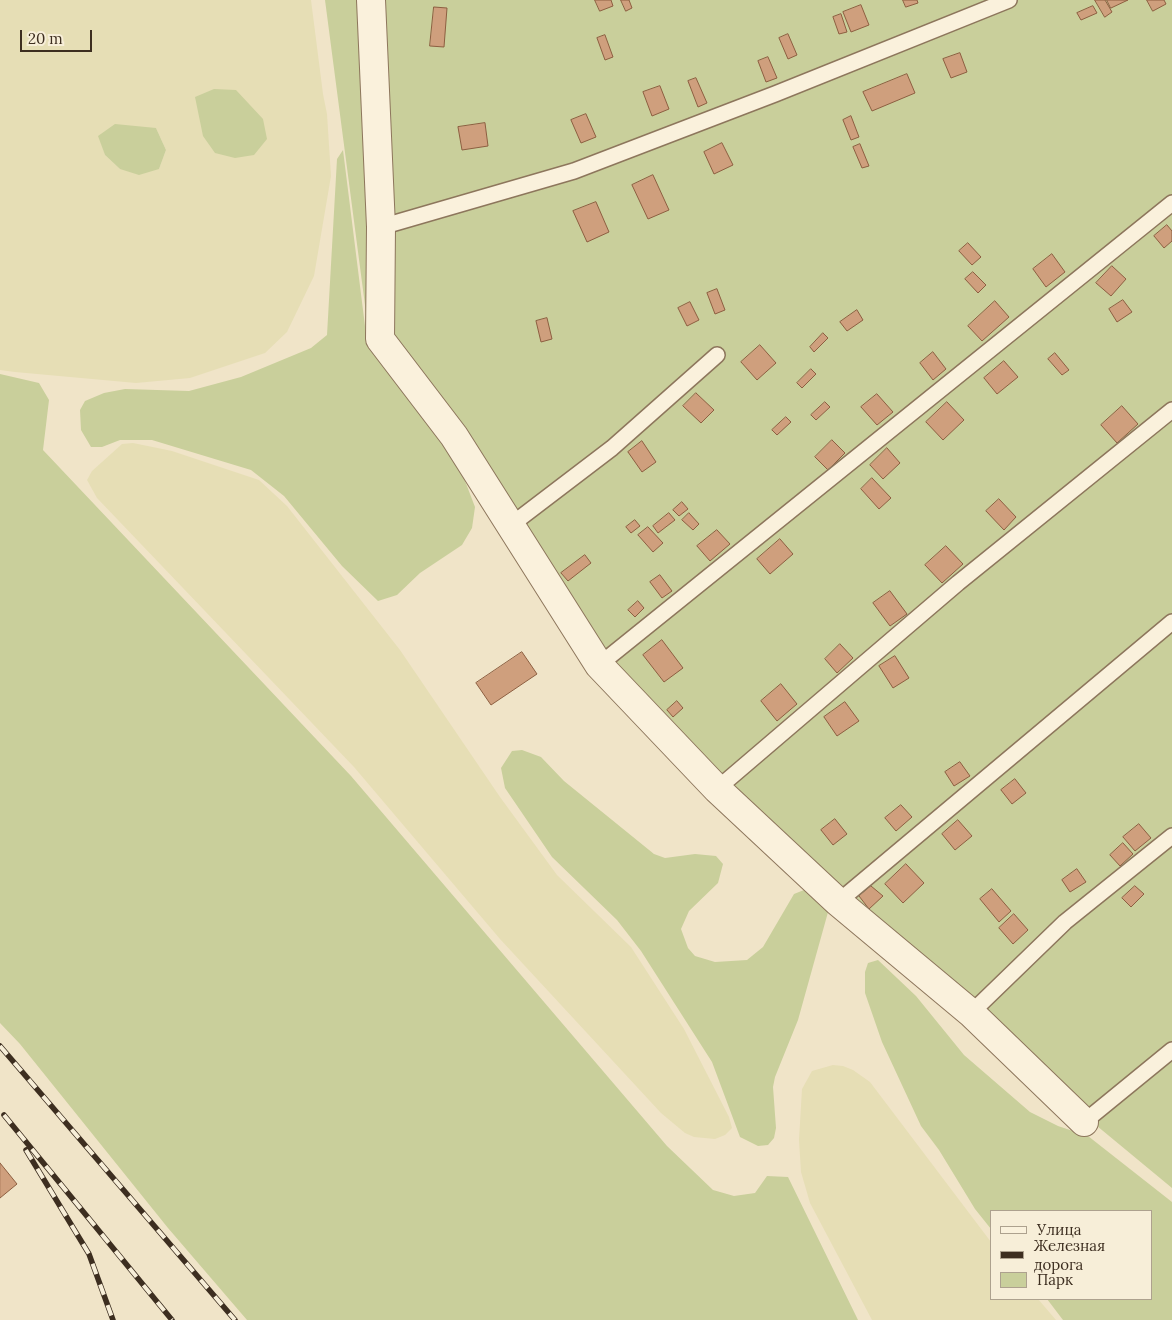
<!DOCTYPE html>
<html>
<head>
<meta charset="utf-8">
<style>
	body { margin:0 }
	#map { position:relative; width:1172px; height:1320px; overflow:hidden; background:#f0e4c8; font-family:Lora,serif }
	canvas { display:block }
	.legend { position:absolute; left:990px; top:1210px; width:162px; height:90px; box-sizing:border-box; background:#f7eed8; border:1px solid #ada18e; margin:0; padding:6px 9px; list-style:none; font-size:15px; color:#3d2e20 }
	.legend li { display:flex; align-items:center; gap:10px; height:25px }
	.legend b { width:25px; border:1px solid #ada18e }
	.scale { position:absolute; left:20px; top:30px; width:72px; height:22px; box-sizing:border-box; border:2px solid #3d2e20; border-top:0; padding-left:6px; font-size:15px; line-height:18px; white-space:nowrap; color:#3d2e20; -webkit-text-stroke:4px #f7eed8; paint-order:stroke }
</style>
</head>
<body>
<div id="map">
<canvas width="1172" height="1320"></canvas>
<ul class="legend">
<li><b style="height:6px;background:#faf1dc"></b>Улица</li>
<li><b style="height:6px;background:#3d2e20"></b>Железная дорога</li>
<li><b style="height:14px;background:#c9cf9b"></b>Парк</li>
</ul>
<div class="scale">20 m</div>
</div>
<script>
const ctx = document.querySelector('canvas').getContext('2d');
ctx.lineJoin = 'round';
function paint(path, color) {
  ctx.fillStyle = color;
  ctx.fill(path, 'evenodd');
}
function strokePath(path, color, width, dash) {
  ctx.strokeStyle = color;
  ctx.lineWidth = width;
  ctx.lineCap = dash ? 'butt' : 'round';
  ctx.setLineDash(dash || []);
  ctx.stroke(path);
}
paint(new Path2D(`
	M0 0H311L323 94 327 114 331 176 314 276 287 332 265 353 190 378 136 383 15 372 0 370ZM156 128 166 150 159 169H120L105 155 99 136Z
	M133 443 172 451 259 480 287 506 400 650 500 797 557 875 631 947 684 1029 729 1117 732 1128 725 1135 715 1139 694 1137 685 1133 661 1113 500 939 354 767 97 498 87 480 92 471 122 444Z
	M833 1065 843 1066 853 1070 870 1082 991 1242V1299H1038L1056 1320H872L810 1203 801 1172 799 1140 802 1089 812 1071Z`), '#e6deb5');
paint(new Path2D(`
	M325 0H1172V1188L830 905 798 1020 775 1077 773 1087 776 1128 774 1138 768 1145 758 1146 740 1137 712 1062 641 951 617 920 552 857 505 788 501 768 512 751 522 750 541 757 564 781 654 854 665 858 695 854 716 856 723 864 718 883 689 911 681 929 688 948 695 956 715 962 747 960 763 947 794 894 804 890H812L750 840 599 665 462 473 475 507 472 528 462 545 420 573 397 595 378 601 342 566 284 496 251 470 152 440H120L102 447H91L81 430 80 410 85 401 104 393 125 389 189 391 241 377 311 348 327 335 337 159 343 150 366 334 368 328Z
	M214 89 236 90 263 119 267 139 254 155 235 158 215 153 203 136 195 97Z
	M115 124 156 128 166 150 159 169 139 175 120 169 105 155 98 136Z
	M0 374 39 383 49 400 43 450 351 776 667 1146 713 1190 734 1196 755 1193 767 1176 788 1177 858 1320H247L168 1228 20 1044 0 1023Z
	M878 960 916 996 964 1055 1030 1112 1058 1126 1088 1136 1172 1202V1320H1063L1047 1299H1151V1211H991V1229L975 1209 939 1150 921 1126 882 1042 865 993V972L868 963Z`), '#c9cf9b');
const building = new Path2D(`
	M595 0H611L613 6 600 11Z
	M621 0H629L632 8 626 11Z
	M903 0H917L918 3 906 7Z
	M1095 0H1105L1112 12 1105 17Z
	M1107 0H1128L1111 8Z
	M1147 0H1164L1166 4 1153 11Z
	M861 5 869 25 851 32 843 12Z
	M1093 6 1097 13 1081 20 1077 13Z
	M434 7 447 8 444 47 430 46Z
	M841 14 847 32 839 34 833 17Z
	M788 34 797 55 788 59 779 38Z
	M605 35 613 57 605 60 597 38Z
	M960 53 967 72 951 78 943 59Z
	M768 57 777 78 766 82 758 61Z
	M907 74 915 93 872 111 863 92Z
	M696 78 707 103 698 107 688 81Z
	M660 86 669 109 652 116 643 92Z
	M586 114 596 137 581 143 571 120Z
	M851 116 859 137 851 140 843 120Z
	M485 123 488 146 462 150 458 127Z
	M722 143 733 165 714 174 704 152Z
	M860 144 869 166 862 168 853 147Z
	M653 175 669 210 648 219 632 185Z
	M596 202 609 232 587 242 573 211Z
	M1167 225 1172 231V241L1164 248 1154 236Z
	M968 243 981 257 972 265 959 251Z
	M1052 254 1065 272 1046 287 1033 269Z
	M1112 266 1126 279 1111 296 1096 283Z
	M973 272 986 285 978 293 965 279Z
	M717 289 725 310 715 314 707 293Z
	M1123 300 1132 312 1117 322 1109 309Z
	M995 301 1009 317 982 341 968 326Z
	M690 302 699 320 687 326 678 308Z
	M857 310 863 320 847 331 840 322Z
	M547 318 552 339 541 342 536 321Z
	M823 333 828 338 814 352 810 347Z
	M760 345 776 363 757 380 741 362Z
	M933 352 946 369 933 380 920 363Z
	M1055 353 1069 370 1062 375 1048 359Z
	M1004 361 1018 377 997 394 984 378Z
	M811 369 816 374 802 388 797 383Z
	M696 393 714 410 701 423 683 406Z
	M877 394 893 412 877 425 861 407Z
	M825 402 830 407 816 420 811 415Z
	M947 402 964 420 943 440 926 422Z
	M1122 406 1138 424 1117 443 1101 425Z
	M786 417 791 422 777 435 772 430Z
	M832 440 845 453 828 470 815 457Z
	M642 441 656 462 642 472 628 452Z
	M887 448 900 463 883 479 870 465Z
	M872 478 891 498 879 509 861 489Z
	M999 499 1016 517 1004 530 986 511Z
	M682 502 688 509 679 516 673 510Z
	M669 513 675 520 658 533 653 526Z
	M689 513 699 524 693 530 682 520Z
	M635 520 640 526 631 533 626 527Z
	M648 527 663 543 653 552 638 535Z
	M717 530 730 544 710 561 697 546Z
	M780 539 793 554 770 574 757 559Z
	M946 546 963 564 942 583 925 565Z
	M585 555 591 563 568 581 561 573Z
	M660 575 672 591 662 598 650 582Z
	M890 591 907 614 890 626 873 603Z
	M638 601 644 608 635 617 628 610Z
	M662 640 683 668 664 682 643 655Z
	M840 644 853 658 837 673 825 659Z
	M522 652 537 674 491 705 476 683Z
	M895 656 909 678 893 688 879 666Z
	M781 684 797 704 777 721 761 701Z
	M677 701 683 708 673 717 667 710Z
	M845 702 859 721 837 736 824 717Z
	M960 762 970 776 954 786 945 772Z
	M1015 779 1026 793 1012 804 1001 790Z
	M901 805 912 817 896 831 885 818Z
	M835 819 847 834 833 845 821 830Z
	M958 820 972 836 955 850 942 834Z
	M1139 824 1151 838 1135 851 1123 837Z
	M1123 843 1133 854 1120 866 1110 855Z
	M906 864 924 883 903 903 885 884Z
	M1077 869 1086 882 1070 892 1062 880Z
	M871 886 883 896 869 909 859 896Z
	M1135 886 1144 894 1131 907 1122 898Z
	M992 889 1011 911 999 922 980 899Z
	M1014 914 1028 930 1013 944 999 928Z
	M0 1163 17 1184 0 1198Z`);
paint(building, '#cf9f7d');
strokePath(building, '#8d5f41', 1);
const lane = new Path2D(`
	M381 227 574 171 775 94 1009 0
	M511 525 612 448 717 355
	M599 665 1172 203
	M717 789 958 583 1172 410
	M838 902 1172 622
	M971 1013 1065 922 1172 836
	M1084 1122 1172 1050`);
const street = new Path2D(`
	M371 0 381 227 380 339 454 436 599 665 717 789 838 902 971 1013 1084 1122`);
strokePath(lane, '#8d765c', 18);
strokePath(street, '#8d765c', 30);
strokePath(lane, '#faf1dc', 15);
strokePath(street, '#faf1dc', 28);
const rail = new Path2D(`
	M0 1046 235 1320
	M4 1115 172 1320
	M26 1150 89 1254 113 1320`);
strokePath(rail, '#3d2e20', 5.5);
strokePath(rail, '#f7eed8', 4, [11]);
</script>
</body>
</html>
